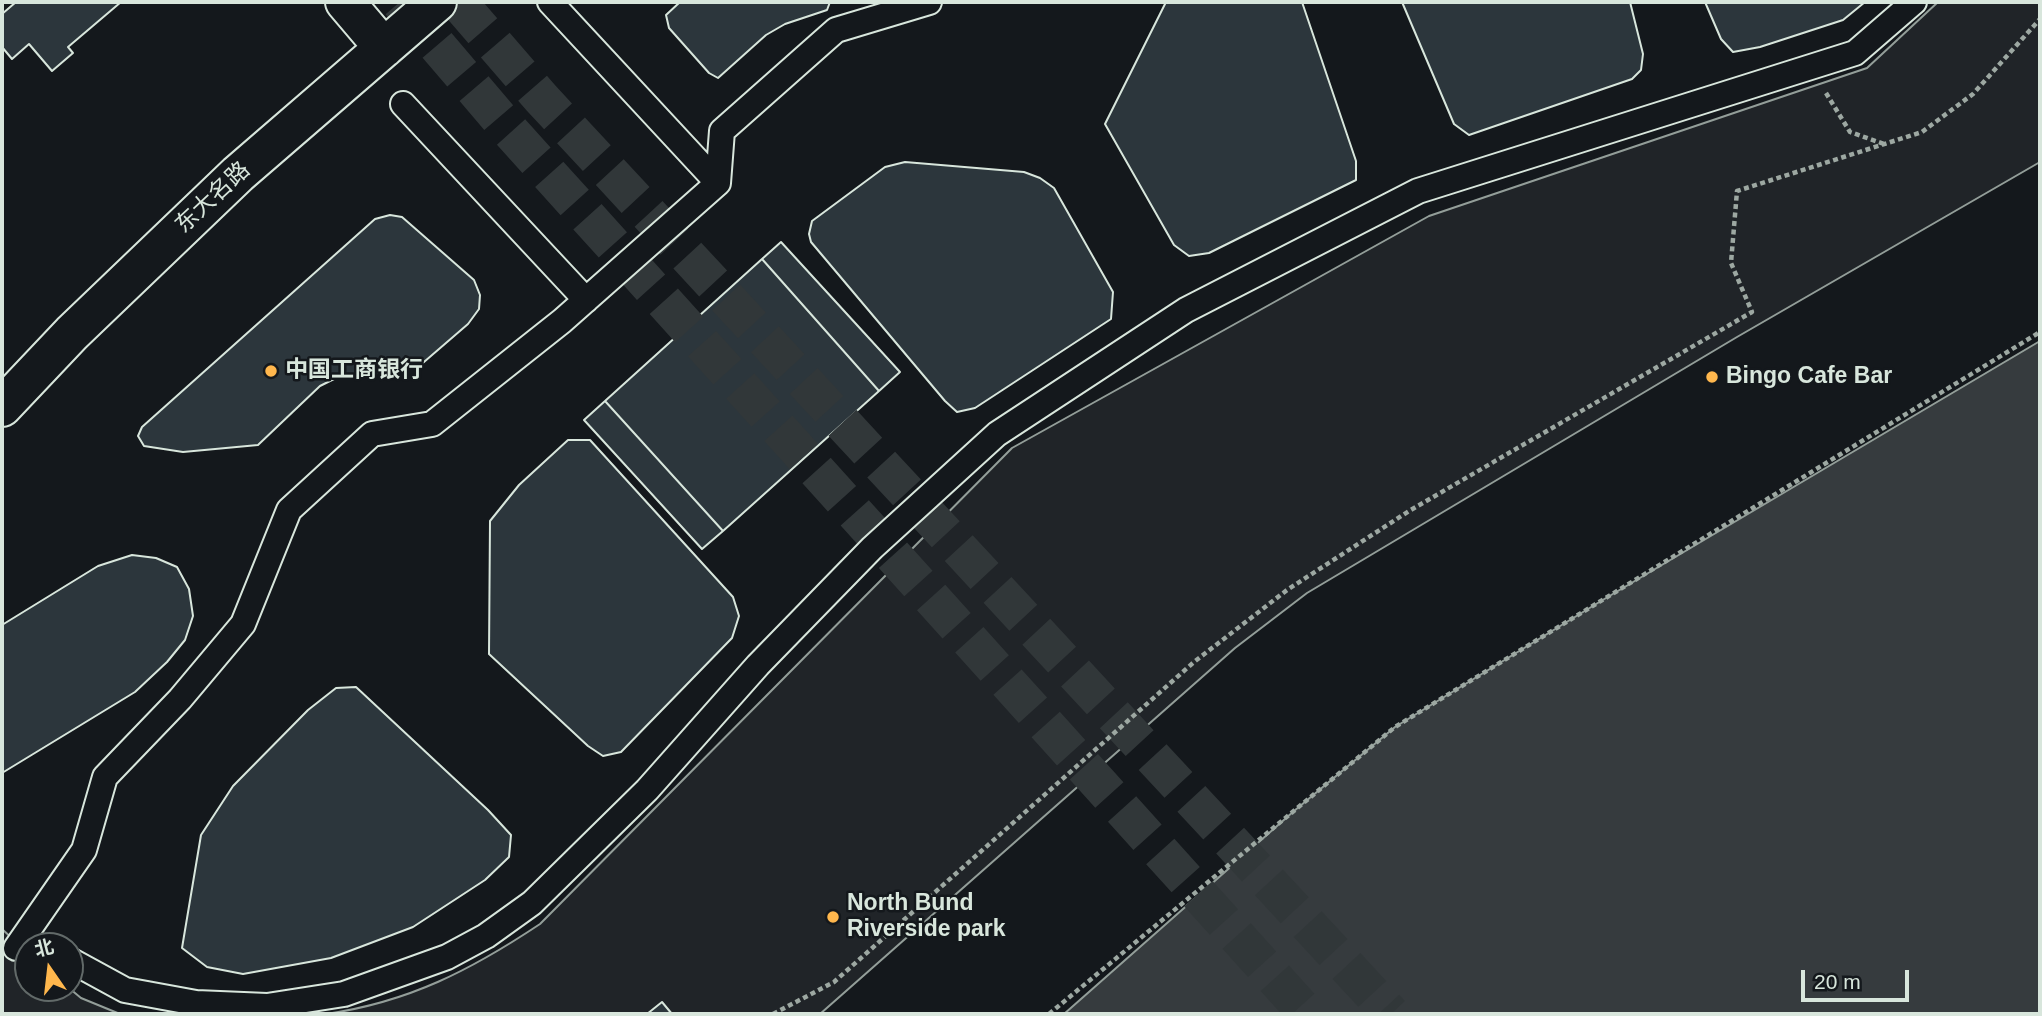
<!DOCTYPE html>
<html>
<head>
<meta charset="utf-8">
<style>
	body { margin:0 }
	#map { position:relative; width:2042px; height:1016px; overflow:hidden; background:#14181c; font-family:Helvetica,"Noto Sans SC",sans-serif }
	canvas { display:block }
	.frame { position:absolute; inset:0; border:4px solid #d8e6dc; pointer-events:none }
	.north { position:absolute; left:14px; top:932px; width:70px; height:70px; box-sizing:border-box; background:#14181c; border:2px solid #626a69; border-radius:50%; rotate:346deg; font-size:19px; font-weight:700; line-height:28px; text-align:center; color:#d8e6dc }
	.north::after { content:''; display:block; margin:auto; width:24px; height:32px; background:#ffb74d; clip-path:polygon(50% 0,100% 100%,50% 72%,0 100%) }
	.scale { position:absolute; left:1801px; top:970px; width:108px; height:32px; box-sizing:border-box; border:4px solid #d8e6dc; border-top:0; padding-left:9px; font-size:21px; line-height:24px; white-space:nowrap; color:#d8e6dc; -webkit-text-stroke:5px #14181c; paint-order:stroke }
</style>
</head>
<body>
<div id="map">
<canvas width="2042" height="1016"></canvas>
<div class="frame"></div>
<div class="north">北</div>
<div class="scale">20 m</div>
</div>
<script>
const ctx = document.querySelector('canvas').getContext('2d');
ctx.lineJoin = 'round';
function paint(path, color) {
  ctx.fillStyle = color;
  ctx.fill(path, 'evenodd');
}
function strokePath(path, color, width, dash) {
  ctx.strokeStyle = color;
  ctx.lineWidth = width;
  ctx.lineCap = dash ? 'butt' : 'round';
  ctx.setLineDash(dash || []);
  ctx.stroke(path);
}
function write(font, color, halo, rows, align = 'center') {
  ctx.font = font + ' Helvetica,"Noto Sans SC",sans-serif';
  ctx.lineWidth = 5;
  ctx.setLineDash([]);
  ctx.textBaseline = 'middle';
  ctx.strokeStyle = halo;
  ctx.fillStyle = color;
  for (const [text, x, y, turn = 0] of rows) {
    ctx.save();
    ctx.translate(x, y);
    ctx.rotate((+turn || 0) * Math.PI / 180);
    ctx.textAlign = isNaN(turn) ? turn : align;
    if (halo) ctx.strokeText(text, 0, 0);
    ctx.fillText(text, 0, 0);
    ctx.restore();
  }
}
const green = new Path2D(`
	M1938 2H2040V162L1737 337 1307 593 1235 648 820 1014H326C409 1002 471 970 540 924L1012 448 1429 216 1867 68Z
	M2 929 28 953V988H69L81 998 120 1014H2Z`);
paint(green, '#202428');
strokePath(green, '#939e99', 2);
const water = new Path2D(`
	M2040 341V1014H1064L1294 811 1395 727 1601 601Z`);
paint(water, '#363b3e');
strokePath(water, '#939e99', 2);
const building = new Path2D(`
	M16 2H121L68 47 73 53 52 71 29 44 12 59 2 47V14Z
	M680 2H830L827 10 785 24 766 35 718 78 709 73 669 28 666 15Z
	M1166 2H1302L1356 161V180L1209 253 1189 256 1174 245 1105 124Z
	M1402 2H1630L1643 54 1641 70 1632 79 1469 135 1454 124Z
	M1705 2H1865L1843 20 1760 47 1733 52 1721 39Z
	M905 162 1024 172 1040 178 1054 188 1113 292 1111 319 975 408 957 412 945 401 811 242 809 234 812 221 885 167Z
	M390 215 402 217 474 280 480 295 479 309 468 324 417 368 340 376 320 386 258 445 183 452 144 446 138 436 142 427 375 219Z
	M781 242 900 372 879 391 762 259Z
	M762 259 879 391 723 531 605 401Z
	M605 401 723 531 702 549 584 420Z
	M568 440H590L733 597 739 616 732 638 621 752 603 756 588 746 489 654 490 521 519 485Z
	M132 555 156 558 177 567 189 589 193 616 185 640 167 662 135 692 2 773V625L98 566Z
	M356 687 488 810 511 835 509 857 485 880 413 927 331 958 243 974 207 967 182 948 201 835 233 786 308 710 336 688Z
	M662 1002 672 1014H647Z`);
paint(building, '#2c363c');
strokePath(building, '#d8e6dc', 2);
strokePath(new Path2D(`
	M400 2 511 132 1307 1014
	M458 2 541 98 1391 1014`), '#313739', 38, [38, 19]);
const pedestrian = new Path2D(`
	M550 2 718 183
	M403 104 586 300
	M16 948 84 850 105 777 180 699 243 624 289 510 372 434 432 424 562 321 718 183 722 131 836 30 929 2
	M70 960 125 990 196 1003 267 1006 344 994 447 957 486 936 532 903 647 790 758 665 872 548 997 434 1186 310 1418 191 1855 53 1914 2`);
const secondary = new Path2D(`
	M345 2 384 48
	M2 407 72 333 238 174 437 2`);
strokePath(pedestrian, '#d8e6dc', 28);
strokePath(secondary, '#d8e6dc', 42);
strokePath(new Path2D(`
	M1826 93 1850 132 1884 144
	M773 1014 834 982 1194 662 1287 590 1409 511 1752 312 1731 263 1737 191 1922 132 1973 94 2040 19
	M1049 1014 1395 727 2040 332`), '#9da8a2', 4.5, [5, 3.5]);
strokePath(pedestrian, '#14181c', 24);
strokePath(secondary, '#14181c', 38);
for (const [x, y, r, color] of [
	[271,371,7,"#ffb74d"],
	[1712,377,7,"#ffb74d"],
	[833,917,7,"#ffb74d"]
]) {
  const dot = new Path2D();
  dot.arc(x, y, r, 0, 2 * Math.PI);
  ctx.fillStyle = color;
  ctx.fill(dot);
  strokePath(dot, '#14181c', 2.5);
}
write('23px', '#d8e6dc', '#14181c', [
	["东大名路",213,198,-43]
]);
write('bold 23px', '#d8e6dc', '#14181c', [
	["中国工商银行",285,371],
	["Bingo Cafe Bar",1726,377],
	["North Bund",847,904],
	["Riverside park",847,930]
], 'left');
</script>
</body>
</html>
